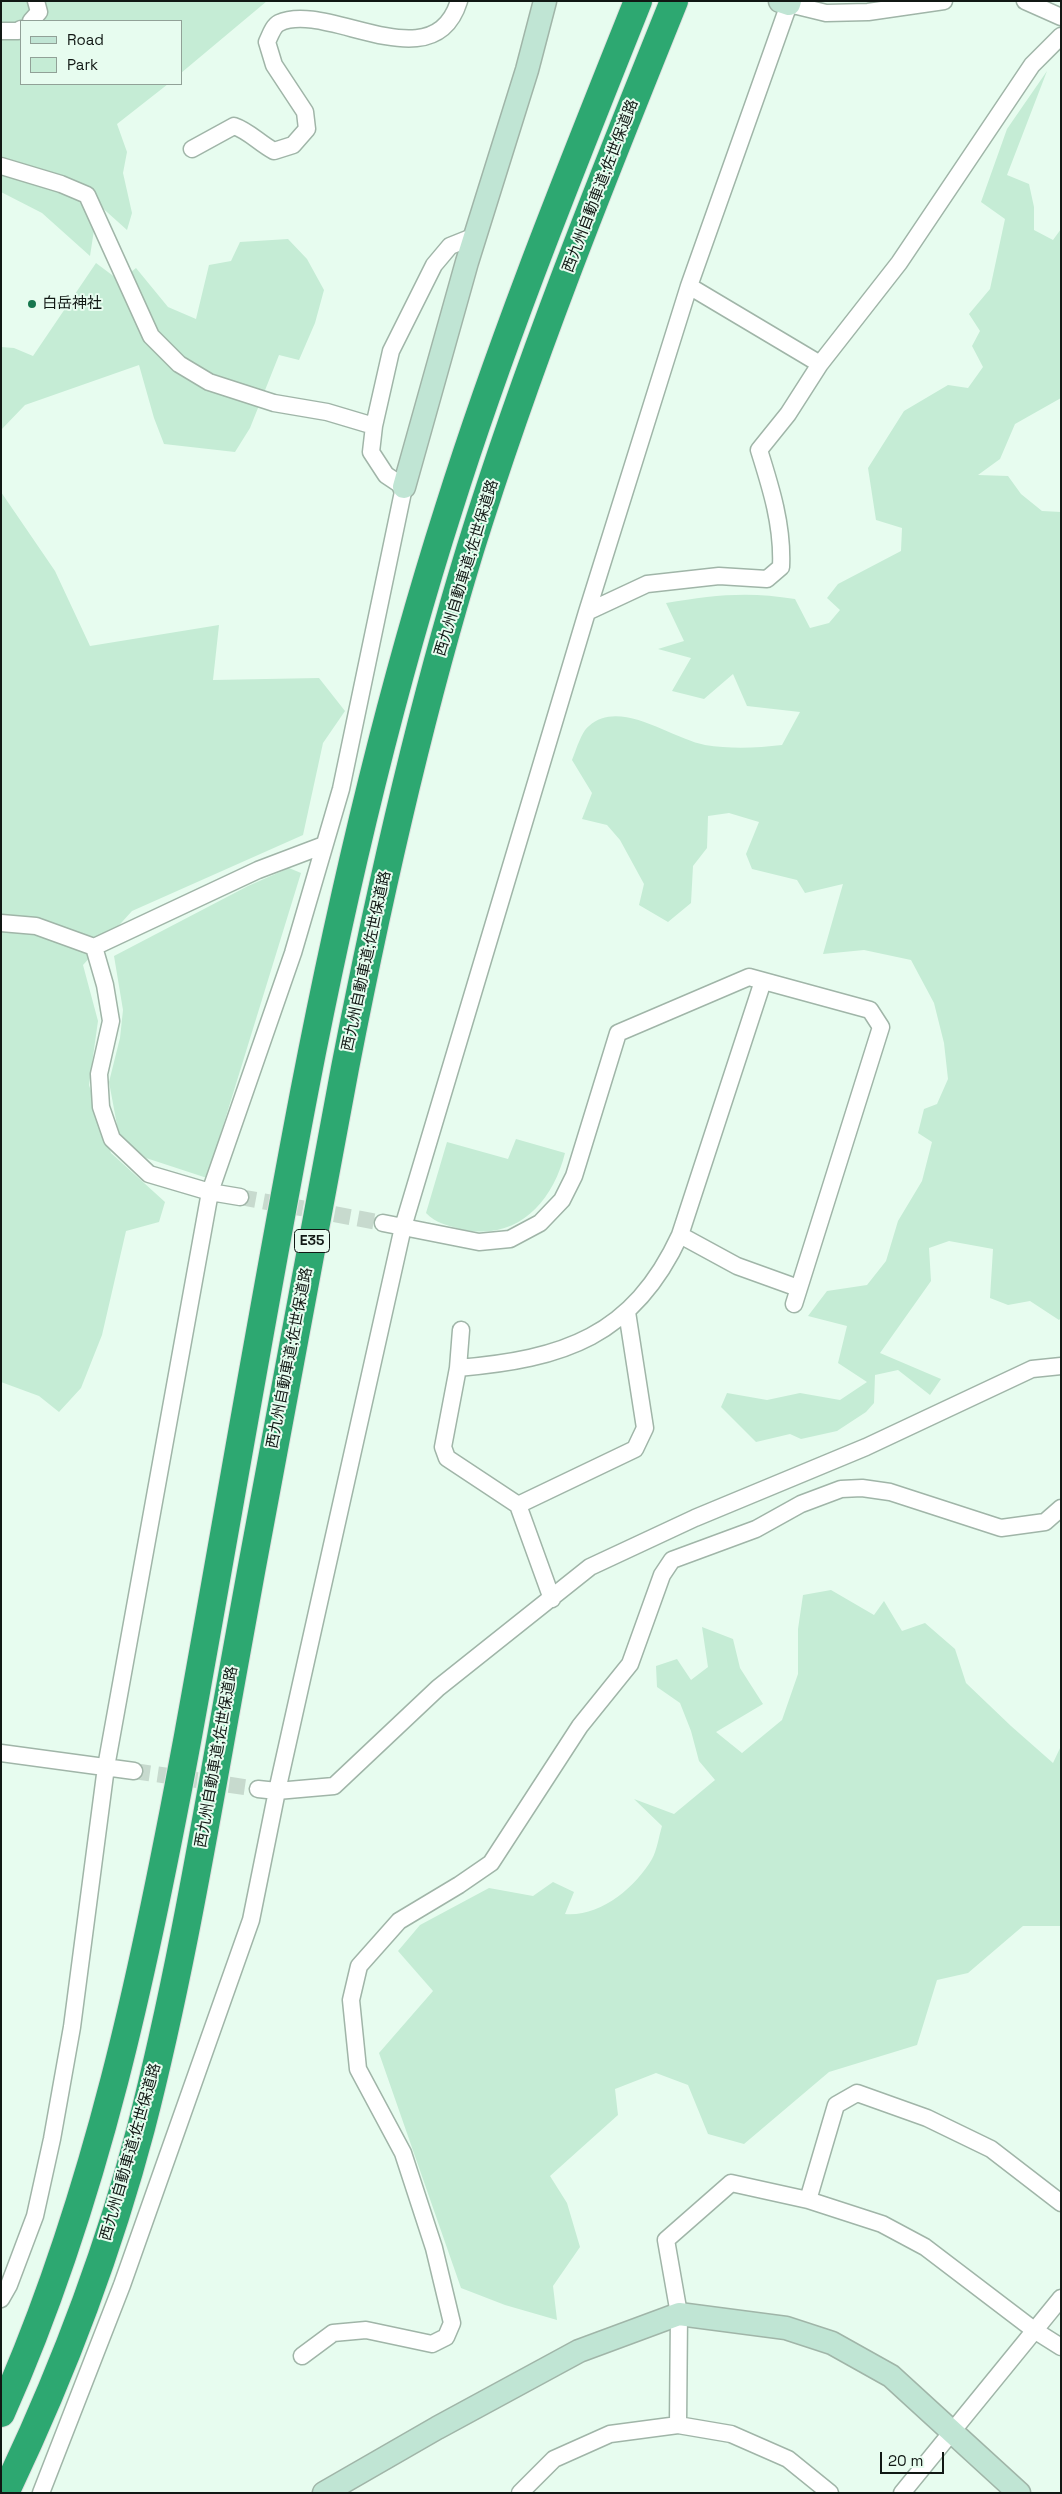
<!DOCTYPE html>
<html>
<head>
<meta charset="utf-8">
<style>
	body { margin:0 }
	#map { position:relative; width:1062px; height:2494px; overflow:hidden; background:#e7fcef; font-family:"Space Grotesk",sans-serif }
	canvas { display:block }
	.frame { position:absolute; inset:0; border:2px solid #111814; pointer-events:none }
	.legend { position:absolute; left:20px; top:20px; width:162px; height:65px; box-sizing:border-box; background:#e7fcef; border:1px solid #91a197; margin:0; padding:6px 9px; list-style:none; font-size:15px; color:#111814 }
	.legend li { display:flex; align-items:center; gap:10px; height:25px }
	.legend b { width:25px; border:1px solid #91a197 }
	.scale { position:absolute; left:880px; top:2452px; width:64px; height:22px; box-sizing:border-box; border:2px solid #111814; border-top:0; padding-left:6px; font-size:15px; line-height:18px; white-space:nowrap; color:#111814; -webkit-text-stroke:4px #e7fcef; paint-order:stroke }
</style>
</head>
<body>
<div id="map">
<canvas width="1062" height="2494"></canvas>
<div class="frame"></div>
<ul class="legend">
<li><b style="height:6px;background:#c0e5d4"></b>Road</li>
<li><b style="height:14px;background:#c5ecd5"></b>Park</li>
</ul>
<div class="scale">20 m</div>
</div>
<script>
const ctx = document.querySelector('canvas').getContext('2d');
ctx.lineJoin = 'round';
function paint(path, color) {
  ctx.fillStyle = color;
  ctx.fill(path, 'evenodd');
}
function strokePath(path, color, width, dash) {
  ctx.strokeStyle = color;
  ctx.lineWidth = width;
  ctx.lineCap = dash ? 'butt' : 'round';
  ctx.setLineDash(dash || []);
  ctx.stroke(path);
}
function write(font, color, halo, rows, align = 'center') {
  ctx.font = font + ' "Space Grotesk","Noto Sans JP",sans-serif';
  ctx.lineWidth = 4;
  ctx.setLineDash([]);
  ctx.textBaseline = 'middle';
  ctx.strokeStyle = halo;
  ctx.fillStyle = color;
  for (const [text, x, y, turn = 0] of rows) {
    ctx.save();
    ctx.translate(x, y);
    ctx.rotate((+turn || 0) * Math.PI / 180);
    ctx.textAlign = isNaN(turn) ? turn : align;
    if (halo) ctx.strokeText(text, 0, 0);
    ctx.fillText(text, 0, 0);
    ctx.restore();
  }
}
paint(new Path2D(`
	M1 1H267L181 73V21H21V84H168L117 124 127 152 123 173 132 213 127 230 98 204 90 256 42 213 1 192Z
	M1047 71 1007 175 1029 184 1034 207V230L1053 240 1061 229V398L1015 424 1000 459 978 475 1008 476 1021 494 1042 511 1061 512V1318L1059 1320 1030 1301 1008 1305 990 1298 993 1249 949 1241 929 1248 931 1281 880 1353 941 1379 930 1395 898 1370 875 1375 874 1403 866 1412 837 1431 801 1439 790 1434 756 1442 721 1407 727 1393 767 1400 800 1393 840 1400 867 1382 838 1363 847 1326 808 1316 827 1291 867 1285 886 1261 898 1221 922 1181 932 1142 918 1133 924 1109 937 1104 948 1079 944 1043 934 1003 911 960 864 950 823 954 843 884 805 893 797 880 752 869 746 854 759 822 729 813 708 816 707 848 693 866 691 903 668 922 639 905 644 884 620 840 607 825 582 819 592 793 572 760C576 751 581 732 589 726 620 698 672 739 705 745 730 749 757 748 782 745L800 712 747 706 733 674 704 699 672 691 691 658 658 649 684 641 666 603C713 595 748 591 795 599L810 628 829 623 840 610 827 598 838 584 901 551 902 528 876 520 868 468 904 411 948 385 968 388 983 367 972 346 980 331 969 314 990 289 1005 219 981 202 1007 129Z
	M288 239 307 259 324 290 315 323 299 360 279 355 250 428 235 452 164 444 154 418 139 365 25 405 1 430V347L14 348 33 356 96 263 120 281 136 268 168 307 196 319 209 265 231 261 240 242Z
	M1 492 55 571 90 646 219 625 213 680 319 678 345 711 323 743 303 835 132 911 83 965 98 1021 89 1085 111 1153 165 1202 159 1222 126 1231 102 1335 81 1388 59 1412 39 1396 1 1382Z
	M289 868 301 873 207 1178 146 1158 119 1136 109 1082 120 1038 123 1010 114 956 248 886Z
	M516 1139 565 1153C552 1204 516 1242 460 1229 446 1225 436 1223 426 1213L447 1142 508 1159Z
	M831 1590 874 1615 884 1601 902 1631 925 1623 955 1649 966 1683 1011 1726 1053 1763 1061 1746V1926H1023L968 1973 937 1980 917 2045 829 2072 744 2144 708 2134 688 2085 656 2073 615 2089 618 2115 550 2176 567 2203 580 2247 553 2286 557 2320 505 2305 461 2288 379 2053 433 1991 398 1951 420 1925 489 1888 533 1896 553 1882 574 1892 565 1914C600 1917 635 1888 652 1859 657 1850 659 1836 662 1826L634 1799 674 1814 715 1780 699 1761 691 1731 680 1703 657 1687 656 1666 677 1659 691 1680 708 1667 702 1627 733 1639 740 1668 763 1704 716 1732 742 1753 782 1720 798 1674V1629L803 1595Z`), '#c5ecd5');
strokePath(new Path2D(`
	M240 1197 383 1223
	M134 1771 258 1789`), '#c7dace', 16, [16, 8]);
const street = new Path2D(`
	M1025 1 1061 17
	M31 21 39 12 36 1
	M1 31H18L21 29
	M192 149 234 126C249 131 259 143 274 151L293 145 307 129 305 112 274 65 267 42C270 36 273 26 279 23 327 0 433 84 459 1
	M1 166 61 184 87 195 151 336 179 364 209 382 274 403 327 412 374 426 371 452 386 475 404 487 341 789 293 953 210 1192 106 1767 72 2027 52 2139 35 2216 9 2285 1 2299
	M689 286 820 364
	M374 426 391 351 434 265 450 246 475 236
	M587 612 647 584 719 576 767 579 781 567C783 526 771 488 759 450L788 414 820 364 899 263 1032 65 1061 36
	M1 923 36 926 94 947 258 870 324 845
	M94 947 105 985 111 1021 99 1074 101 1107 112 1139 149 1174 210 1192 240 1197
	M383 1223 479 1242 510 1239 540 1223 562 1200 574 1176 618 1033 749 977 870 1010 881 1027 794 1304
	M680 1235 737 1266 798 1288
	M461 1330 458 1368 443 1447 447 1458 518 1505 552 1599
	M458 1368C563 1359 633 1337 680 1235L763 981
	M518 1505 635 1449 645 1428 627 1312
	M1 1753 134 1771
	M258 1789 277 1791 334 1786 438 1688 590 1567 695 1518 866 1447 1032 1369 1061 1366
	M808 2200 882 2224 925 2247 1034 2330 1061 2347
	M302 2356 333 2333 366 2330 432 2344 446 2337 452 2323 434 2248 403 2153 358 2069 351 2000 359 1966 399 1921 459 1885 491 1863 580 1726 630 1664 662 1575 672 1560 756 1529 801 1504 841 1489 862 1488 890 1492 1001 1528 1045 1522 1061 1508
	M678 2425 679 2314 666 2240 731 2183 808 2200 836 2105 857 2093 927 2118 991 2149 1061 2203
	M41 2493 122 2285 251 1920 277 1791 403 1227 587 612 689 286 789 4 826 13 868 12 944 1
	M520 2493 554 2459 610 2434 678 2425 731 2434 788 2459 830 2493
	M902 2493 1061 2298`);
const secondary = new Path2D(`
	M780 1 789 4 790 1
	M404 487 467 262 527 70 545 1
	M324 2493 437 2428 579 2351 679 2314 786 2328 832 2343 891 2376 1019 2493`);
const highway = new Path2D(`
	M1 2413C97 2198 145 1967 188 1736 227 1522 263 1307 304 1093 342 896 388 699 449 508 503 336 571 169 638 1
	M5 2493C61 2376 108 2253 141 2128 179 1981 204 1831 231 1682 268 1477 306 1272 345 1068 379 894 418 719 470 550 528 363 601 182 674 1`);
strokePath(street, '#a0b5a8', 19);
strokePath(secondary, '#a0b5a8', 25);
strokePath(highway, '#dedfde', 30);
strokePath(street, '#fff', 16);
strokePath(secondary, '#c0e5d4', 22);
strokePath(highway, '#2da871', 28);
for (const [x, y, r, color] of [
	[32,304,5,"#17774e"]
]) {
  const dot = new Path2D();
  dot.arc(x, y, r, 0, 2 * Math.PI);
  ctx.fillStyle = color;
  ctx.fill(dot);
  strokePath(dot, '#e7fcef', 2);
}
for (const [x, y, w] of [
	[312,1241,35]
]) {
  const box = new Path2D();
  box.roundRect(x - w / 2, y - 11.5, w, 23, 4);
  ctx.fillStyle = '#e7fcef';
  ctx.fill(box);
  strokePath(box, '#111814', 1);
}
write('bold 14px', '#111814', null, [
	["E35",312,1241]
]);
write('15px', '#111814', '#e7fcef', [
	["西九州自動車道;佐世保道路",601,186,-69],
	["西九州自動車道;佐世保道路",467,568,-73],
	["西九州自動車道;佐世保道路",367,961,-78],
	["西九州自動車道;佐世保道路",290,1358,-79],
	["西九州自動車道;佐世保道路",217,1757,-80],
	["西九州自動車道;佐世保道路",131,2152,-74]
]);
write('15px', '#111814', '#e7fcef', [
	["白岳神社",42,304]
], 'left');
</script>
</body>
</html>
